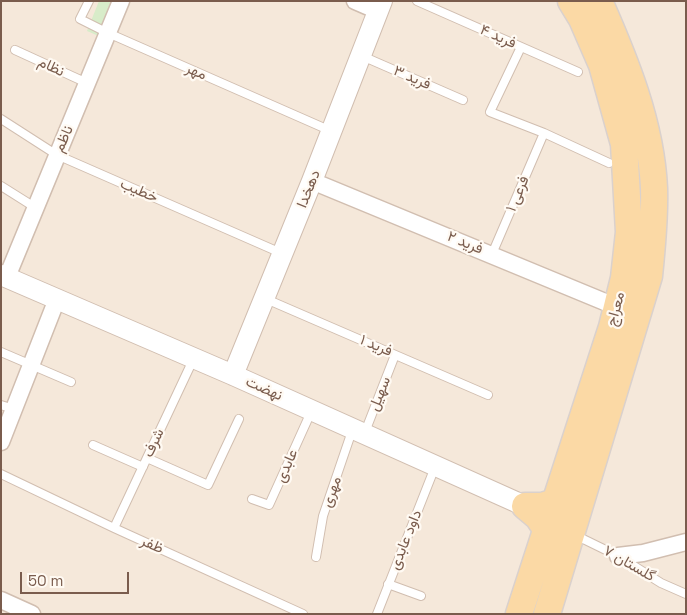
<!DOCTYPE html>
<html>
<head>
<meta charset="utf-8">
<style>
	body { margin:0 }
	#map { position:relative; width:687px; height:615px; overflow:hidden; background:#fdf6ec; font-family:"Space Grotesk",sans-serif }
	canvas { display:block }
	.frame { position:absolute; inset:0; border:2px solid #7a5c4d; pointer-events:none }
	.scale { position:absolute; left:20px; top:572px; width:109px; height:22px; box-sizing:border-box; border:2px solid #7a5c4d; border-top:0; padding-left:6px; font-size:15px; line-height:18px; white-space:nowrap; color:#7a5c4d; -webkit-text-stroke:4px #fffaf3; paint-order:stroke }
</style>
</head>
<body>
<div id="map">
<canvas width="687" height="615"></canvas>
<div class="frame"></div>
<div class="scale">50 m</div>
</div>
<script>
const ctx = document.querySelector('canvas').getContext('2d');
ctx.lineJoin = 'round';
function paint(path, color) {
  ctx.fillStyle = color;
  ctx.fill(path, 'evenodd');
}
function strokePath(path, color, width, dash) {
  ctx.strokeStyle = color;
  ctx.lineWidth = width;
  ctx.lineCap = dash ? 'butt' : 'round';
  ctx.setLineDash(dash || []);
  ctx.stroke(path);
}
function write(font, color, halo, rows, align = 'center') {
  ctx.font = font + ' "Space Grotesk",Vazirmatn,sans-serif';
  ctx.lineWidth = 4.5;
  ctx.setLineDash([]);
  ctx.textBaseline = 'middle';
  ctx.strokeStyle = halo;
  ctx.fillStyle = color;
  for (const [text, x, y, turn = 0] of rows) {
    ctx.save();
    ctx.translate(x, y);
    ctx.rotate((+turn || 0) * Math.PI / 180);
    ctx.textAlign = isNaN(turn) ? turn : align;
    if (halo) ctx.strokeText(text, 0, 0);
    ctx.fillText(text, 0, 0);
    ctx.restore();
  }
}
paint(new Path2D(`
	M1 1H686V614H1Z`), '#f5e8da');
paint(new Path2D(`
	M99 1H116L101 37 87 31Z`), '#d8ecc9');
const service = new Path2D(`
	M89 1 80 19 108 33 331 131
	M417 1 578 72
	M521 47 490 112 544 133 609 163
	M15 50 87 83
	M362 56 463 100
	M1 119 57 155 281 253
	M1 186 36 208
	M492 254 544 133
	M266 299 488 395
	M1 352 71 382
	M1 405 14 409
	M365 432 395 355
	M93 445 143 467
	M147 458 208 485 239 419
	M1 474 114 528 303 614
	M252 499 269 505 311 412
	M114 528 193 360
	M575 535 618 556 661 583 686 594
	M316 557 323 516 352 431
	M388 584 421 596
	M377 614 435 467`);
const minor = new Path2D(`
	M355 1 378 11
	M312 181 617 307
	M7 277 121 1
	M1 442 57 299
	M618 556 643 553 686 542
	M1 600 32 614`);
const tertiary = new Path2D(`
	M1 275 233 375 525 506
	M233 375 312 181 382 1`);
const primary = new Path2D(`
	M546 529 538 517 525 506H542L555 502
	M519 614 612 327 624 278 629 232 624 144 602 65 582 19 571 1
	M547 614 649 276C652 247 655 217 654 188 651 123 625 60 599 1`);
strokePath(service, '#d1beb0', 10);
strokePath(minor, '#d1beb0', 19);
strokePath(tertiary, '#d1beb0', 22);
strokePath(primary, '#dad1cd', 29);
strokePath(service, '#fff', 8);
strokePath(minor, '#fff', 16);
strokePath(tertiary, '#fff', 20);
strokePath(primary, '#fbd9a5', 26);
write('15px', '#7a5c4d', '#fffaf3', [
	["فرید ۴",498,37,24],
	["نظام",51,67,25],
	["مهر",196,72,23],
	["فرید ۳",412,78,23],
	["ناظم",64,139,-67],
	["دهخدا",309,189,-68],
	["خطیب",139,191,23],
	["فرعی ۱",518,194,-67],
	["فرید ۲",465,243,22],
	["معراج",616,309,-75],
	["فرید ۱",376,346,23],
	["نهضت",264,389,24],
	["سهیل",380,394,-68],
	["شرف",154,443,-65],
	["عابدی",287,466,-66],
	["مهری",332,492,-70],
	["داود عابدی",406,540,-68],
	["ظفر",152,545,24],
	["گلستان ۷",629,564,30]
]);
</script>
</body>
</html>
